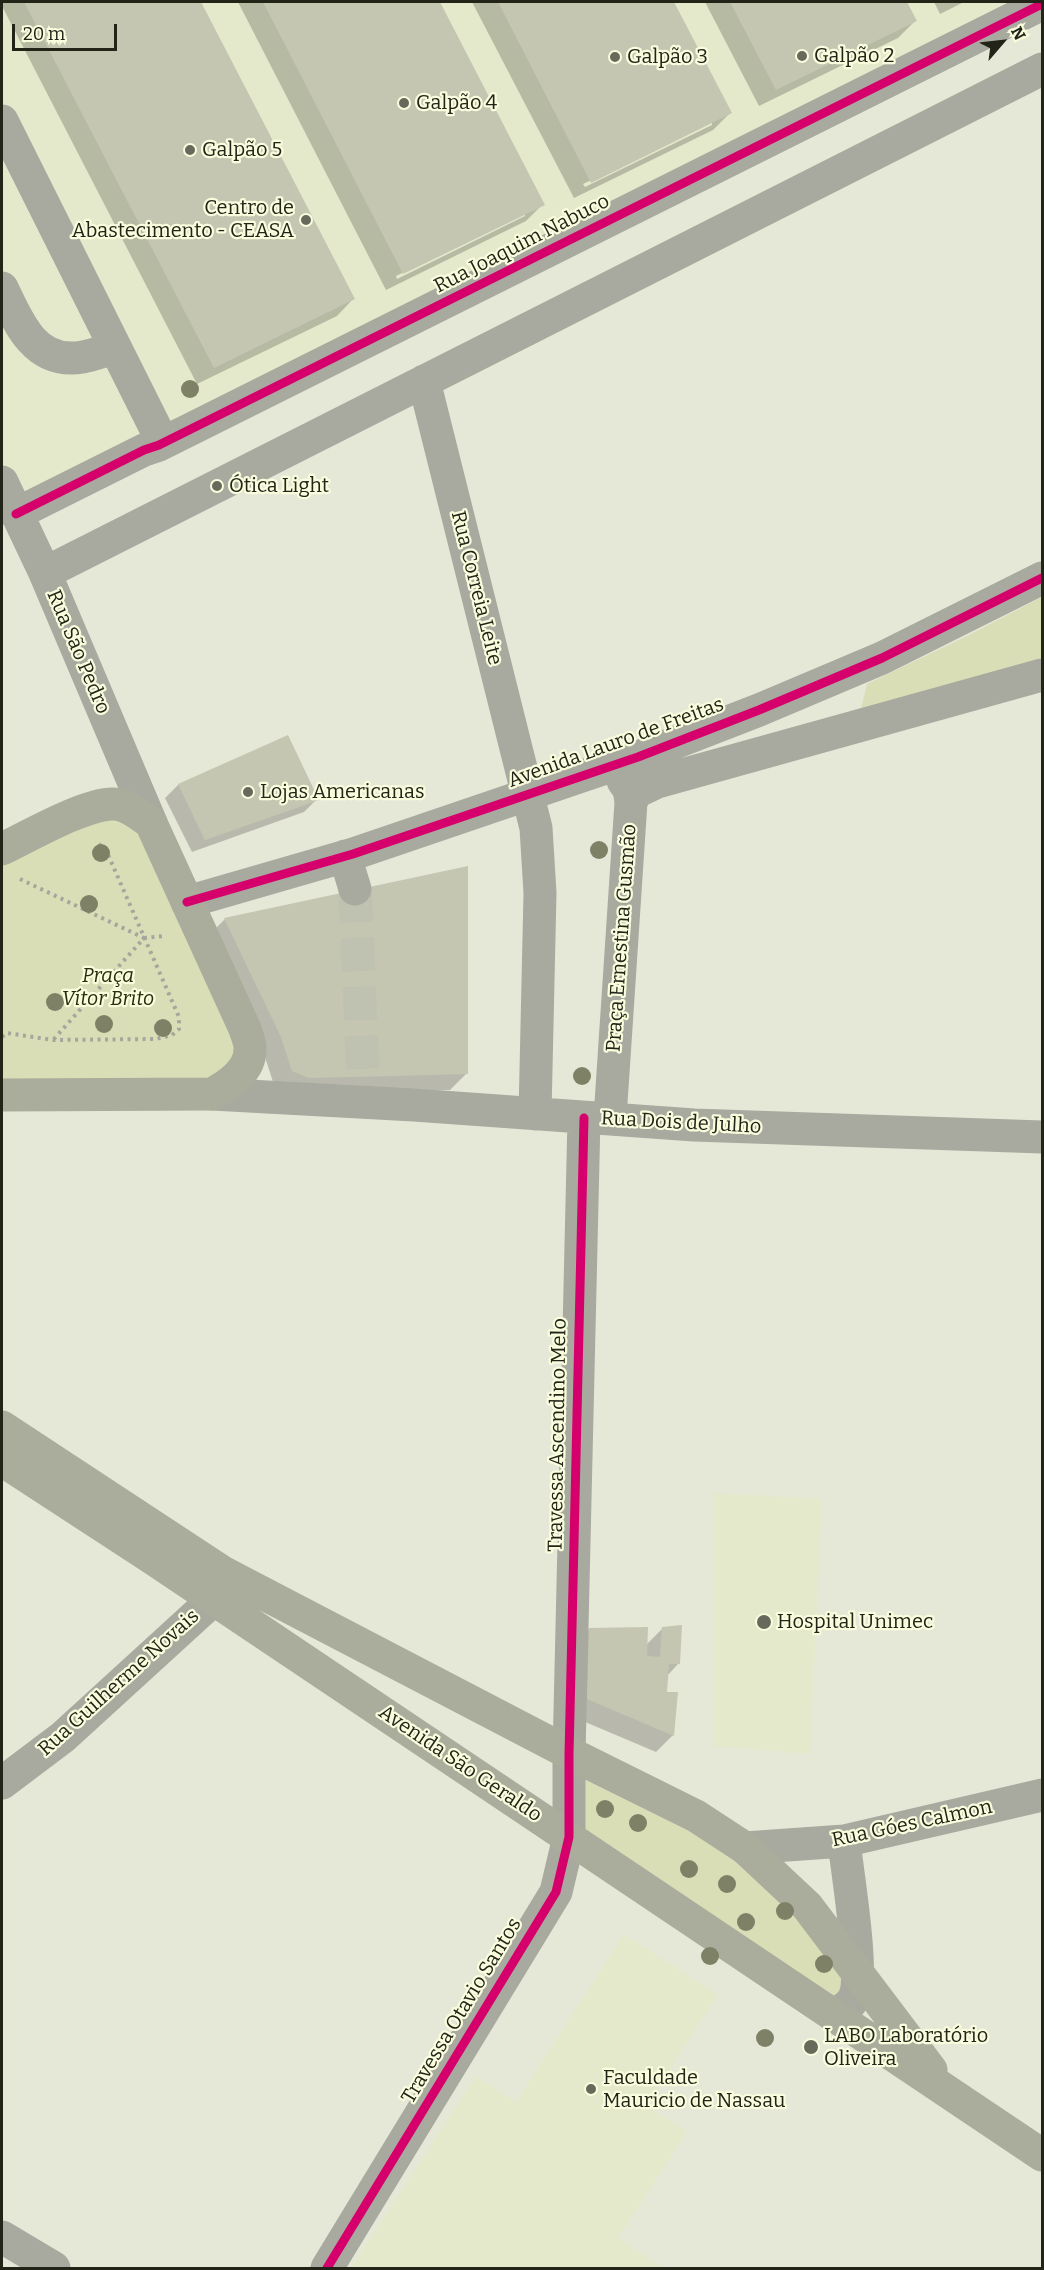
<!DOCTYPE html>
<html>
<head>
<meta charset="utf-8">
<style>
	body { margin:0 }
	#map { position:relative; width:1044px; height:2270px; overflow:hidden; background:#e6e8d7; font-family:Bitter,serif }
	canvas { display:block }
	.frame { position:absolute; inset:0; border:3px solid #232418; pointer-events:none }
	.north { position:absolute; left:972px; top:12px; width:60px; height:60px; -webkit-text-stroke:4px #f9fddd; paint-order:stroke; rotate:62deg; font-size:16px; font-weight:700; line-height:24px; text-align:center; color:#232418 }
	.north::after { content:''; display:block; margin:auto; width:21px; height:27px; background:#232418; clip-path:polygon(50% 0,100% 100%,50% 72%,0 100%) }
	.scale { position:absolute; left:12px; top:24px; width:105px; height:27px; box-sizing:border-box; border:3px solid #232418; border-top:0; padding-left:8px; font-size:18px; line-height:21px; white-space:nowrap; color:#232418; -webkit-text-stroke:4px #f9fddd; paint-order:stroke }
</style>
</head>
<body>
<div id="map">
<canvas width="1044" height="2270"></canvas>
<div class="frame"></div>
<div class="north">N</div>
<div class="scale">20 m</div>
</div>
<script>
const ctx = document.querySelector('canvas').getContext('2d');
ctx.lineJoin = 'round';
function paint(path, color) {
  ctx.fillStyle = color;
  ctx.fill(path, 'evenodd');
}
function strokePath(path, color, width, dash) {
  ctx.strokeStyle = color;
  ctx.lineWidth = width;
  ctx.lineCap = dash ? 'butt' : 'round';
  ctx.setLineDash(dash || []);
  ctx.stroke(path);
}
function write(font, color, halo, rows, align = 'center') {
  ctx.font = font + ' Bitter,serif';
  ctx.lineWidth = 4.5;
  ctx.setLineDash([]);
  ctx.textBaseline = 'middle';
  ctx.strokeStyle = halo;
  ctx.fillStyle = color;
  for (const [text, x, y, turn = 0] of rows) {
    ctx.save();
    ctx.translate(x, y);
    ctx.rotate((+turn || 0) * Math.PI / 180);
    ctx.textAlign = isNaN(turn) ? turn : align;
    if (halo) ctx.strokeText(text, 0, 0);
    ctx.fillText(text, 0, 0);
    ctx.restore();
  }
}
paint(new Path2D(`
	M2 2H1042L16 514 2 482Z
	M713 1493 822 1499 810 1754 713 1746Z
	M624 1934 718 1995 647 2105 687 2132 618 2238 664 2268H351L476 2076 516 2102Z`), '#e5e9cb');
paint(new Path2D(`
	M1042 597V667L860 712 867 684 967 636Z
	M132 810 245 1029 229 1085 2 1095V849Z
	M569 1754 696 1816 859 1973 848 2007 569 1837Z`), '#dadeb7');
paint(new Path2D(`
	M2 2H200L353 299 337 316 197 384 2 6Z
	M238 2H438L543 204 526 221 386 290ZM525 213V216L397 279 396 276Z
	M472 2H673L730 113 713 130 574 198ZM712 121V125L585 187 583 184Z
	M705 2H905L915 21 898 38 759 106Z
	M934 2H964L940 14Z
	M288 737 317 799 304 812 192 852 165 798 178 785Z
	M466 868 467 1073 450 1090 292 1094 275 1088 264 1054 208 936 225 919Z
	M663 1628 678 1664 667 1676 666 1693 673 1735 656 1752 571 1716 573 1646 589 1629 646 1645Z`), '#0003');
paint(new Path2D(`
	M24 2H201L355 299 214 368Z
	M263 2H440L545 205 403 274Z
	M498 2H674L732 113 591 183Z
	M730 2H907L917 21 776 90Z
	M288 735 319 800 205 840 178 784Z
	M468 866V1074L309 1078 292 1071 281 1037 224 918Z
	M682 1625 680 1664H669L667 1692H678L674 1736 587 1699 589 1628 648 1627 647 1656 660 1657 662 1627Z`), '#c4c6b1');
strokePath(new Path2D(`
	M355 889 363 1075`), '#bfc1b1', 33, [33, 16]);
strokePath(new Path2D(`
	M20 879 144 938 53 1040
	M144 938 165 936
	M2 1037 7 1033 53 1040 156 1039 172 1035 179 1029V1017L106 850 96 842`), '#a6a79c', 4, [3, 4.5]);
strokePath(new Path2D(`
	M2 121 163 443
	M2 288C17 319 32 360 74 358 87 358 102 351 115 348
	M424 381 536 828 540 893 535 1114
	M2 482 45 573 151 823
	M16 514 144 450 159 445 1042 4
	M45 573 1042 69
	M631 802 636 792 657 782 1042 675
	M345 856 355 889
	M187 902 353 854 638 757 759 710 882 658 1042 578
	M212 1094 414 1105 694 1125 1042 1137
	M610 1118 631 802 629 789 623 781
	M2 1783 63 1737 213 1600 224 1573
	M745 1848 844 1841 1042 1795
	M833 2015C842 2010 849 2007 854 1998 865 1976 847 1871 844 1841
	M2 2237 54 2268
	M327 2268 556 1892 569 1837V1754L584 1118`), '#a9aa9f', 33);
strokePath(new Path2D(`
	M2 849C29 836 86 803 114 804 128 804 141 816 151 823L245 1029C247 1035 250 1042 250 1048 251 1071 229 1085 212 1094L2 1095
	M2 1427 224 1573 573 1755 696 1816 745 1848 807 1906 931 2070
	M2 1460 152 1558 1042 2155`), '#aaac9c', 33);
strokePath(new Path2D(`
	M16 514 144 450 159 445 1042 4
	M187 902 353 854 638 757 759 710 882 658 1042 578
	M327 2268 556 1892 569 1837V1754L584 1118`), '#d6006c', 9);
ctx.fillStyle = '#7f8167';
for (const [x, y] of [
	[190,389],
	[599,850],
	[101,853],
	[89,904],
	[55,1002],
	[104,1024],
	[163,1028],
	[582,1076],
	[605,1809],
	[638,1823],
	[689,1869],
	[727,1884],
	[785,1911],
	[746,1922],
	[710,1956],
	[824,1964],
	[765,2038]
]) {
  ctx.beginPath();
  ctx.arc(x, y, 9, 0, 2 * Math.PI);
  ctx.fill();
}
for (const [x, y, r, color] of [
	[802,56,6,"#67695b"],
	[615,57,6,"#67695b"],
	[404,103,6,"#67695b"],
	[190,150,6,"#67695b"],
	[306,220,6,"#67695b"],
	[217,486,6,"#67695b"],
	[248,792,6,"#67695b"],
	[764,1622,8,"#67695b"],
	[811,2047,8,"#67695b"],
	[591,2089,6,"#67695b"]
]) {
  const dot = new Path2D();
  dot.arc(x, y, r, 0, 2 * Math.PI);
  ctx.fillStyle = color;
  ctx.fill(dot);
  strokePath(dot, '#f9fddd', 2);
}
write('20px', '#232418', '#f9fddd', [
	["Galpão 2",814,56],
	["Galpão 3",627,57],
	["Galpão 4",416,103],
	["Galpão 5",202,150],
	["Centro de",294,208,"right"],
	["Abastecimento - CEASA",294,231,"right"],
	["Ótica Light",229,486],
	["Lojas Americanas",260,792],
	["Hospital Unimec",777,1622],
	["LABO Laboratório",824,2036],
	["Oliveira",824,2059],
	["Faculdade",603,2078],
	["Mauricio de Nassau",603,2101]
], 'left');
write('20px', '#232418', '#f9fddd', [
	["Rua Joaquim Nabuco",522,244,-27],
	["Rua Correia Leite",476,588,76],
	["Rua São Pedro",78,652,67],
	["Avenida Lauro de Freitas",616,743,-20],
	["Praça Ernestina Gusmão",622,938,-86],
	["Rua Dois de Julho",681,1123,3],
	["Travessa Ascendino Melo",558,1435,-89],
	["Rua Guilherme Novais",119,1683,-42],
	["Avenida São Geraldo",460,1764,34],
	["Rua Góes Calmon",912,1824,-12],
	["Travessa Otavio Santos",462,2011,-59]
]);
write('italic 20px', '#2a2c0b', '#f9fddd', [
	["Praça",108,976],
	["Vítor Brito",108,999]
]);
</script>
</body>
</html>
